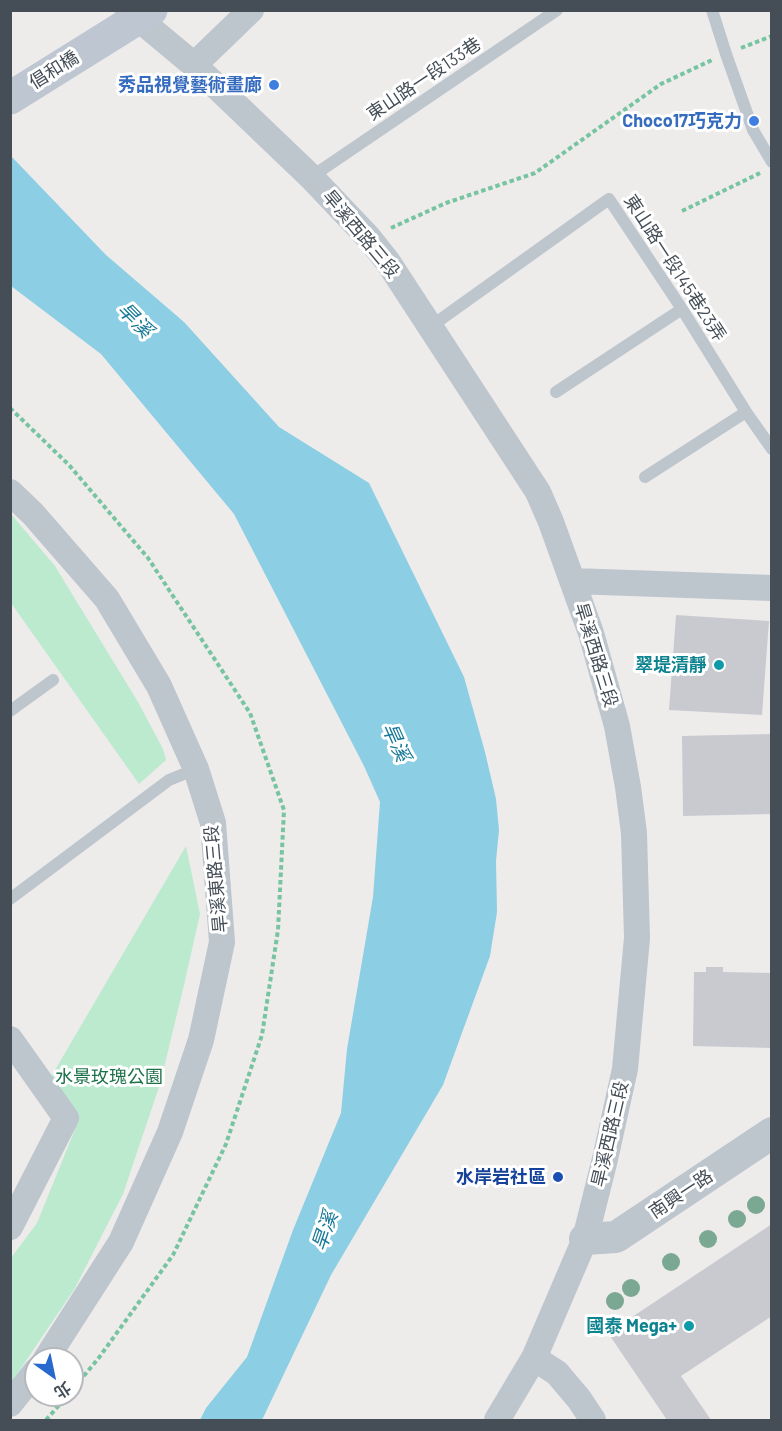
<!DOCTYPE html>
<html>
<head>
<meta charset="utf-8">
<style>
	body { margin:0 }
	#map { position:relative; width:782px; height:1431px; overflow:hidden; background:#eeebeb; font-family:Barlow,"Noto Sans TC",sans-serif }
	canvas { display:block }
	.frame { position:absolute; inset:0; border:12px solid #454e57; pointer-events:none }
	.north { position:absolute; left:24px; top:1347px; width:60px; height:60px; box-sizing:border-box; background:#fff; border:2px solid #b5b8bc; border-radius:50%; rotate:147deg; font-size:16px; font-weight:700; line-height:24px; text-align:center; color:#454e57 }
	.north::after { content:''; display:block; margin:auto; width:21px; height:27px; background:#2769cc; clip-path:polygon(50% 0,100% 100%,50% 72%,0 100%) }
</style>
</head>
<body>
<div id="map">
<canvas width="782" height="1431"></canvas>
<div class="frame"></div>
<div class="north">北</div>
</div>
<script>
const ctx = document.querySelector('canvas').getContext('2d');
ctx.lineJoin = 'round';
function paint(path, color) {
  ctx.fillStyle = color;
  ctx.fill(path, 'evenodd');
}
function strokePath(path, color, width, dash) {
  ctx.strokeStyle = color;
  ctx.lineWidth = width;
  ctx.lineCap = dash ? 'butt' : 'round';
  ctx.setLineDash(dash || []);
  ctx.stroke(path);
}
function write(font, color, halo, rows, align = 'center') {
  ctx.font = font + ' Barlow,"Noto Sans TC",sans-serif';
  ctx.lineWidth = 6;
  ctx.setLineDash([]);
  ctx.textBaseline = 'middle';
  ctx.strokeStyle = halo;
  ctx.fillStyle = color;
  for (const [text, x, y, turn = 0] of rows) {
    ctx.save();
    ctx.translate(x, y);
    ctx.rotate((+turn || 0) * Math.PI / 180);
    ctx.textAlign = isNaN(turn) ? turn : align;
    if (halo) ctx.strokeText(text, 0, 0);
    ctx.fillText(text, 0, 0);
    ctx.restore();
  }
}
paint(new Path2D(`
	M11 514 55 566 138 702 163 749 166 760 139 784 11 603Z
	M186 846 200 914 184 985 160 1084 123 1194 75 1288 11 1383V1258L37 1223 78 1122 48 1082Z`), '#bbeacf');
paint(new Path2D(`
	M11 156 106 255 184 322 279 427 369 483 464 677 485 752 496 799 499 830 496 861 497 912 490 956 443 1085 331 1275 262 1420H200L206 1408 247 1357 293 1230 341 1113 347 1049 373 897 380 802 364 766 234 514 101 354 11 286Z`), '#8ccee3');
paint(new Path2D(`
	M676 615 769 621 762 715 669 710Z
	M771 734 772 814 683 816 682 736Z
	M706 967H723V972L772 973V1048L693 1046 694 972H706Z
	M772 1224V1316L681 1376 711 1420H667L608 1333Z`), '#c8cad0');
strokePath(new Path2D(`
	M741 48 772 36
	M682 211 760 173
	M391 228 446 203 535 173 661 84 712 60
	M10 408 69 465 148 558 250 713 284 810 278 930 262 1035 226 1144 173 1255 98 1359 72 1390
	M46 1420 68 1395`), '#77c4a1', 4, [4.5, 3]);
strokePath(new Path2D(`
	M712 10 726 54 753 130 772 162
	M311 177 557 10
	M430 327 609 199 682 309 746 412 772 449
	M556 392 682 309
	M645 477 746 412
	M10 711 53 680
	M10 899 169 780 196 769`), '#bdc5cd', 12);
strokePath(new Path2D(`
	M128 10 194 65 311 177 369 238 388 262 538 492 551 522 591 633 617 726 628 787 634 833 637 938 625 1069 605 1159 585 1239 534 1358 497 1420
	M194 65 251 10
	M10 492 33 514 107 599 159 686 196 769 213 823 222 942 201 1040 170 1132 121 1242 46 1359
	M573 581 772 588
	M10 1039 66 1118 10 1227
	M534 1358 557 1373 579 1399 593 1420
	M10 1404 36 1371`), '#bdc5cd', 26);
strokePath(new Path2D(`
	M585 1239 616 1237 772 1133`), '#bdc5cd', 32);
strokePath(new Path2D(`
	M10 98 151 10`), '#bdc6d1', 33);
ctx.fillStyle = '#7ba892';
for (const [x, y] of [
	[756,1205],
	[737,1219],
	[708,1239],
	[671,1262],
	[631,1288],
	[615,1301]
]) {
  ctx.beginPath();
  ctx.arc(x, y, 9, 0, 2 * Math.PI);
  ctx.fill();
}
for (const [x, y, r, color] of [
	[274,85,6,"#3f7fe0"],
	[754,121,6,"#3f7fe0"],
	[719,665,6,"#0f9aa8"],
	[558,1177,6,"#1a4fb4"],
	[689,1326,6,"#0f9aa8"]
]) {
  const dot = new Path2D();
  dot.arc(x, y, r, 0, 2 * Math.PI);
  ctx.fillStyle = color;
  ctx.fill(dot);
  strokePath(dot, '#fff', 2);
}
write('18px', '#454e57', '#fff', [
	["倡和橋",54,70,-32],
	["東山路一段133巷",424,79,-34],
	["旱溪西路三段",361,234,50],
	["東山路一段145巷23弄",675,268,57],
	["旱溪西路三段",596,655,73],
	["旱溪東路三段",216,879,-95],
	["旱溪西路三段",610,1134,-77],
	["南興一路",681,1194,-34]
]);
write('bold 18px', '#366cbe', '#fff', [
	["秀品視覺藝術畫廊",262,85],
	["Choco17巧克力",742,121]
], 'right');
write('bold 18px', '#0d838f', '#fff', [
	["翠堤清靜",707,665],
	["國泰 Mega+",677,1326]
], 'right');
write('18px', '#1d714a', '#fff', [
	["水景玫瑰公園",109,1077]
]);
write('bold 18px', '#164399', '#fff', [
	["水岸岩社區",546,1177]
], 'right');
write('italic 20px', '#177998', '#fff', [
	["旱溪",135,320,45],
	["旱溪",396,742,66],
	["旱溪",325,1231,-71]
]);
</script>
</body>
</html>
